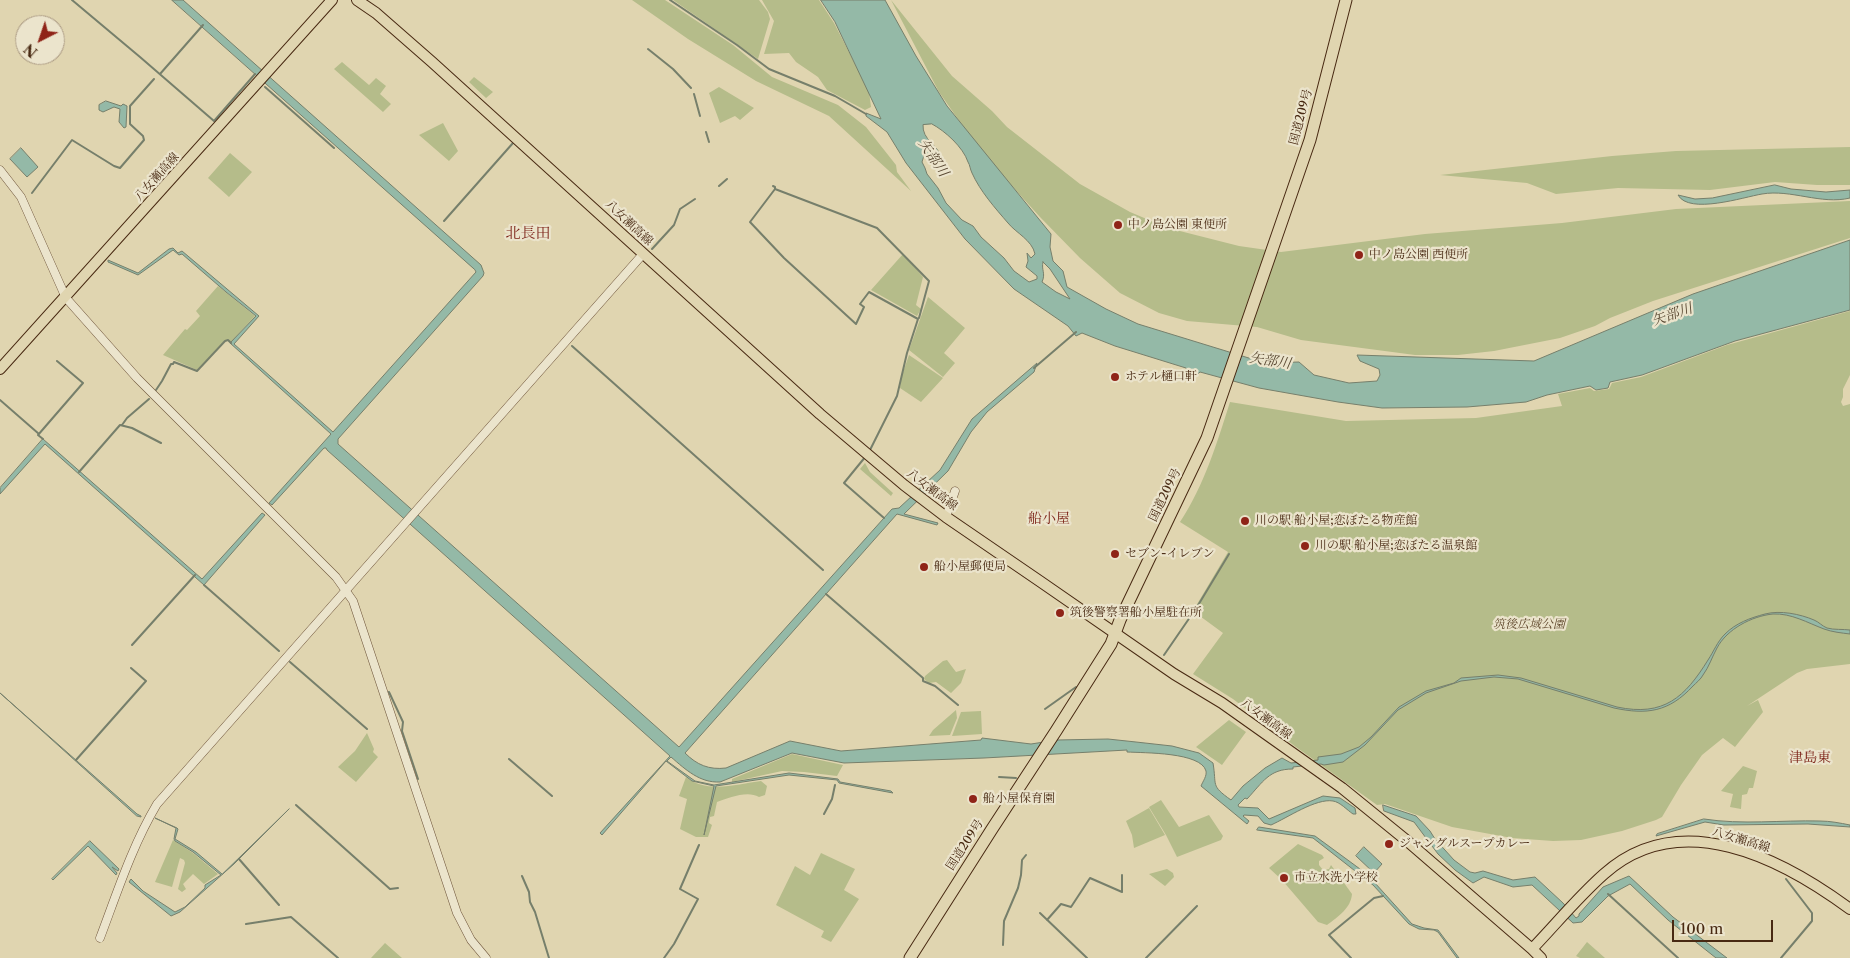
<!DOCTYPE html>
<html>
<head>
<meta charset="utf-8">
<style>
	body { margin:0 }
	#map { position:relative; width:1850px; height:958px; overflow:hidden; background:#e0d5b0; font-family:"Libre Caslon Text",serif }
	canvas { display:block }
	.north { position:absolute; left:15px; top:15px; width:50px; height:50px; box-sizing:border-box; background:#ebe4cc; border:1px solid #aa9982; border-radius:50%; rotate:221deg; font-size:14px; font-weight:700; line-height:20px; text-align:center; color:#482912 }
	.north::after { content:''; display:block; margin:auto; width:18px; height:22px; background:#8f2418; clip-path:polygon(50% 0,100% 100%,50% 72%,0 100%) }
	.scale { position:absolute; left:1672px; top:920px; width:101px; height:22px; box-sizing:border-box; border:2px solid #482912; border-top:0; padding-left:6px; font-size:15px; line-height:18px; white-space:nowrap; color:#482912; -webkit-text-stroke:4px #ebe4cc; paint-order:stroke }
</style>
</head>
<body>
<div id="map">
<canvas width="1850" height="958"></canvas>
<div class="north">N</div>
<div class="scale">100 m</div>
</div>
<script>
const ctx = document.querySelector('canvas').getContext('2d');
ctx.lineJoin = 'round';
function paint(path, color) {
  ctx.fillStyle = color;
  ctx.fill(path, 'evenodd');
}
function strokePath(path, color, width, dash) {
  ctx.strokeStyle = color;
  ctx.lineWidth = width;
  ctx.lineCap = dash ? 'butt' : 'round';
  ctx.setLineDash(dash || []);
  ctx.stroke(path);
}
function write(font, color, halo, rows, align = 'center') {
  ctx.font = font + ' "Libre Caslon Text","Noto Serif JP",serif';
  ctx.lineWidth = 4.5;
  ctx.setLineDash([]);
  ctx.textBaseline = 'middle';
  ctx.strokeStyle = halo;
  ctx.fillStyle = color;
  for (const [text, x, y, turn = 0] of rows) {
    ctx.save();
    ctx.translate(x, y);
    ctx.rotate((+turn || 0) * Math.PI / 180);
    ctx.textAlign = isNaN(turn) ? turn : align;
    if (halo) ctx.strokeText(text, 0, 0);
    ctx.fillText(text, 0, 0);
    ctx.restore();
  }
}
paint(new Path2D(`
	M632 0H665L733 45 772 77 838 105 866 127 896 165 897 172 911 191 829 116 756 81 688 39Z
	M673 0H759L768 12 770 19 758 59Z
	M762 0H819L834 23 869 91 871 107 865 110 827 90 818 77 796 62 789 53 764 54 774 21Z
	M891 0 952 76 992 111 1007 127 1080 184 1130 212 1168 228 1239 246 1281 252 1425 234 1562 223 1676 209 1850 201V238L1653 301 1610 318 1595 326 1560 338 1494 351 1458 355H1415L1301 340 1257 327 1187 321 1159 313 1120 293 1080 258 1040 217 981 152 939 92Z
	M342 62 369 85 376 78 386 86 380 94 391 104 383 112 334 69Z
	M474 77 493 92 486 98 469 82Z
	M719 87 754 108 740 120 735 116 720 123 709 93Z
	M443 123 458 151 449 161 419 135Z
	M1850 147V185H1817L1775 182 1710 190 1618 188 1556 194 1527 183 1440 175 1612 156 1676 151Z
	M230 153 252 172 229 197 208 178Z
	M903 254 923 277 916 305 921 309 917 316 871 290Z
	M218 286 255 316 231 342 225 340 197 370 163 355 185 329 187 330 200 316 196 311Z
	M928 297 965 328 944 353 955 363 943 377 909 350Z
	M1850 311V375L1843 389V397L1841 402 1843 406 1850 404V664L1807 669 1797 673 1747 706 1758 700 1763 712 1735 747 1723 738 1702 755 1681 785 1662 817 1656 820 1622 831 1581 840 1553 841 1512 838 1452 827 1385 804 1377 805 1296 747 1233 699 1193 674 1223 633 1193 611 1228 552 1180 522C1204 486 1217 443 1230 402L1346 421 1476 418 1562 406 1558 394 1590 388 1594 391 1609 389 1612 383 1641 377 1727 345Z
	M909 355 943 378 921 402 900 388 901 378Z
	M865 463 870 472 893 493 891 496 860 469Z
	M947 660 956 672 966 669 961 683 951 693 936 682 929 683 924 679 925 676 943 661Z
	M956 710 957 718 950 735 929 736 933 730Z
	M981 711 982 734 952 736 961 712Z
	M1229 720 1246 732 1222 765 1196 747Z
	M367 733 374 749 373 752 378 757 356 782 338 767 355 751Z
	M792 754 843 765 837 776 804 772 782 771 732 782V779Z
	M1743 766 1757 771 1753 788H1749L1747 794 1742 795 1741 809 1730 807 1733 794 1721 791Z
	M686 777C706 794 738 784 761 781L767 786 765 795 759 797C747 790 729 798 717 802L714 816 710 817 709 823 712 825 708 837H696L680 829 687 799 679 796Z
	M1161 800 1179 827 1209 815 1223 836 1221 840 1177 857 1166 835 1149 807Z
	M1149 808 1165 835 1134 848 1132 835 1126 821Z
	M173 840 193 853 218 874 204 884 193 874 183 884 186 889 182 892 178 889 185 863 184 860 180 858 172 887 155 882Z
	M1298 844 1322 855 1324 858 1319 861V865L1323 870 1329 869 1331 865 1352 894C1351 908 1338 917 1327 925L1318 922 1282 880 1269 868Z
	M821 853 855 869 844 890 859 899 831 942 821 937 824 931 776 905 795 866 810 875Z
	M1167 869 1173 873 1174 877 1165 886 1149 874Z
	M1587 942 1605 958H1580L1576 956Z
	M385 943 402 958H371Z`), '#b5bc8a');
const water = new Path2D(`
	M172 0H183L481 265 484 273 483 276 338 439V444L679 747 892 509 899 508 940 470 972 419 1037 363 1034 372 987 412 971 432 948 471 904 514 938 523 937 525 897 514 685 753C697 765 709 770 726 768L790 741 841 751 981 740 982 738 1031 744 1057 740 1108 739 1136 742 1172 746 1199 753 1213 763C1217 786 1210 785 1231 800L1243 786 1265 768 1282 758 1291 763 1318 760V757L1341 754 1359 747 1371 737 1399 707 1426 691 1454 683 1461 678 1498 675 1521 678 1617 707C1664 717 1685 697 1708 660 1714 651 1717 642 1725 634 1736 623 1750 618 1765 614 1780 610 1800 614 1814 620 1819 622 1822 626 1827 628 1834 630 1843 629 1850 630V634C1842 633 1832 632 1824 629 1808 623 1791 613 1773 614 1752 616 1727 629 1717 648 1712 657 1709 667 1703 675 1701 679 1696 683 1693 686 1669 712 1647 715 1614 708L1518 679 1494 677 1461 681 1426 693 1398 710 1365 745 1343 762 1324 765 1321 764 1293 767V769C1269 769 1263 782 1247 799L1245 798 1238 805 1239 807 1258 808 1269 819 1323 796 1340 798 1355 808 1356 814H1353C1347 810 1340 802 1333 801 1316 798 1287 818 1271 825L1264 823 1258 816 1244 815 1243 816 1249 821 1247 824 1201 786C1203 781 1207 776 1206 771 1201 752 1144 753 1127 752V750L984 758 844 763 792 753 720 782C700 783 686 770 671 757L667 761 695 781 714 785 789 773 838 779 840 782 891 791 893 793 839 783 837 780 789 775 716 786 704 835 714 786 692 781 666 761 602 835 600 833 670 756 327 450 326 448H324L272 505 269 503 331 434 230 343 256 316 226 292 182 254 179 255 173 250 138 275 108 262V260L138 273 169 249 173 248 178 253 182 251 259 316 234 344 333 432 476 272 475 270Z
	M821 0H885L916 56 947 106 1051 234 1050 247 1053 261 1063 271 1067 287 1106 309 1138 324 1265 363 1299 362 1314 375 1349 383 1377 381 1380 375 1379 369 1360 361 1357 355 1534 361 1693 294 1850 240V310L1735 341 1642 375 1610 382 1608 388 1596 390 1590 386 1547 395 1526 402 1467 407 1382 408 1338 402 1259 388 1200 372 1197 375 1190 373 1186 368 1115 346 1082 333 1076 336 1068 326 1014 289 965 239 906 163 887 132 866 116V113L881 119 835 22ZM932 124C945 131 963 147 968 162 970 165 970 169 972 173 980 191 995 208 1008 223 1016 233 1032 240 1035 254L1031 258 1027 253 1028 261 1026 267 1037 276V279L1029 282 1014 271 1004 258 981 237 973 226 962 220 946 203 938 188 927 174 925 168 922 162 925 152 935 159 941 157C938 145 922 140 923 125ZM1043 262 1050 269 1070 299 1056 292 1042 282C1046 273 1041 270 1043 262Z
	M106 101 121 106 123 104 127 106 126 127 124 128 119 122 120 109 114 107 103 112 99 110V105Z
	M21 148 38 167 27 177 10 159Z
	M1775 185 1791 189 1826 192 1850 190V198C1821 205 1791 189 1762 194 1744 197 1689 215 1678 195L1695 199 1712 198Z
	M43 439 202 579 262 513 265 515 204 585 45 444 0 494V488Z
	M0 693 137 814 141 816V817L137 816Z
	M1383 805 1416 816 1430 831 1435 839 1454 860 1470 872 1475 873 1483 871 1513 880 1535 877 1563 903 1576 918 1579 916V914L1603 887 1629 876 1673 917 1727 958H1716L1668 920 1630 884 1608 896 1582 922 1573 923 1532 885 1513 887 1484 877 1473 883 1455 870 1438 854 1414 822 1384 811Z
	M289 809 234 864 180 912 171 916 129 882 131 879 143 891 175 912 185 907 205 888V885L221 875 193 852 175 841 174 839 176 828 155 818 177 828 178 829 175 839 196 852 222 874Z
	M1704 819C1742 825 1781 820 1820 821 1830 821 1840 823 1850 825V827L1808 824 1724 825 1705 822 1656 836 1657 834Z
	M1259 827 1315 836 1360 869 1375 883 1412 924 1424 928 1438 930 1459 958H1457L1438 932 1434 930 1419 929 1409 924 1373 885 1313 838 1257 830Z
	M90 841 119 869 118 871 112 867 117 873 116 875 88 846 53 880 52 879Z
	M1364 847 1382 864 1374 873 1356 856Z`);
paint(water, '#94b9a7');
strokePath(water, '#767f6b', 1);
strokePath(new Path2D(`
	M72 0 140 57 214 121 255 74
	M670 0 737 45 769 69 835 96 866 114
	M648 49 673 69 691 88
	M160 74 203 25
	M265 87 334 148
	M694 94 700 116
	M706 132 709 142
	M719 186 727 179
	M773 186 775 187V189L750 222 784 258 856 324 864 307 860 304 869 292 918 319 907 353 897 396 870 450
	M775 189 877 228 929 281 919 318
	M32 193 72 140 114 166 120 168 144 140 143 136 130 124V106L154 79
	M444 221 513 143
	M652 249 674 225 680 209 695 199
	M572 346 823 570
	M1034 368 1076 332
	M156 390 162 381 171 364H173L174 362 197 371 225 341 228 340 231 343
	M0 400 39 434
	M122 425 127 418 149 399
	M43 439 38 435 83 383 57 361
	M866 456 844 483 884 518
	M79 472 120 425 132 428 161 443
	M204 585 279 651
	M826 594 923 678V681L935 686 958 705
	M132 645 195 575
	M1164 655 1197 607 1229 554
	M290 662 367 729
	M389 692 403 722 402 731 418 779
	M1045 709 1076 687
	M509 759 552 796
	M76 760 146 681 131 668
	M999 777 1016 778
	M296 805 390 889 398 888
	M824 814 832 799 835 785
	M239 859 279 905
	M522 876 529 892 530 902 535 912 549 958
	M1608 894 1678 958
	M1040 913 1087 958
	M1047 920 1061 904 1071 907 1090 878 1122 892V875
	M246 924 291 917 338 958
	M1003 945 1004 921 1018 888 1021 875 1022 860 1026 855
	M664 958 674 944 698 899 680 889 699 845
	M1146 958 1197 906
	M1351 958 1329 935 1374 898 1383 896
	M1781 958 1812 921V913L1786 879`), '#767f6b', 2);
const tertiary = new Path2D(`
	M0 170 21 197 66 298 137 378 336 577 353 601 457 913 471 940 486 958
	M946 517 955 491
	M100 938C117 893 132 846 157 804L643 254`);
const primary = new Path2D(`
	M357 0 376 13 432 62 820 414 904 485 946 517 1041 582 1174 674 1222 703 1342 788 1406 840 1532 949 1541 958
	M0 369 332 0
	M1532 949C1556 924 1578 897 1604 874 1680 806 1781 858 1850 909`);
const trunk = new Path2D(`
	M910 958 992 829 1056 731 1111 644 1120 620 1207 438 1310 140 1346 0`);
strokePath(tertiary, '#6e543a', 9);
strokePath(primary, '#482912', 12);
strokePath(trunk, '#482912', 13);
strokePath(tertiary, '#ebe4cc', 8);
strokePath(primary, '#e0d5b0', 10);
strokePath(trunk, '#e0d5b0', 11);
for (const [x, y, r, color] of [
	[1118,225,5,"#8f2418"],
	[1359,255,5,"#8f2418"],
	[1115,377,5,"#8f2418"],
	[1245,521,5,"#8f2418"],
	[1305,546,5,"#8f2418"],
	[1115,554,5,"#8f2418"],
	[924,567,5,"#8f2418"],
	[1060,613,5,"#8f2418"],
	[973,799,5,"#8f2418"],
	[1389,844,5,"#8f2418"],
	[1284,878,5,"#8f2418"]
]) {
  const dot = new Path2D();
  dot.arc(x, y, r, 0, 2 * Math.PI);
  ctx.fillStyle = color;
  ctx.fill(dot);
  strokePath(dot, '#ebe4cc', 2);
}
write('12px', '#482912', '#ebe4cc', [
	["国道209号",1301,117,-75],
	["八女瀬高線",157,177,-48],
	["八女瀬高線",629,223,43],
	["八女瀬高線",932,490,37],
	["国道209号",1165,495,-64],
	["八女瀬高線",1266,719,36],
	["八女瀬高線",1741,840,17],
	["国道209号",965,845,-57]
]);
write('12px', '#482912', '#ebe4cc', [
	["中ノ島公園 東便所",1128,225],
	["中ノ島公園 西便所",1369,255],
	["ホテル樋口軒",1125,377],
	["川の駅 船小屋;恋ぼたる物産館",1255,521],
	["川の駅 船小屋;恋ぼたる温泉館",1315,546],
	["セブン-イレブン",1125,554],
	["船小屋郵便局",934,567],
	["筑後警察署船小屋駐在所",1070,613],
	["船小屋保育園",983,799],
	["ジャングルスープカレー",1399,844],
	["市立水洗小学校",1294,878]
], 'left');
write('italic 12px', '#5e462a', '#ebe4cc', [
	["筑後広域公園",1529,625]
]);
write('italic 14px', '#574630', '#ebe4cc', [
	["矢部川",933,158,56],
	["矢部川",1672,315,-19],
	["矢部川",1270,361,9]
]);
write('14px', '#7a1f14', '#ebe4cc', [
	["船小屋",1049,519],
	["津島東",1810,758]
]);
write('15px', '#7a1f14', '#ebe4cc', [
	["北長田",528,234]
]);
</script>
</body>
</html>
